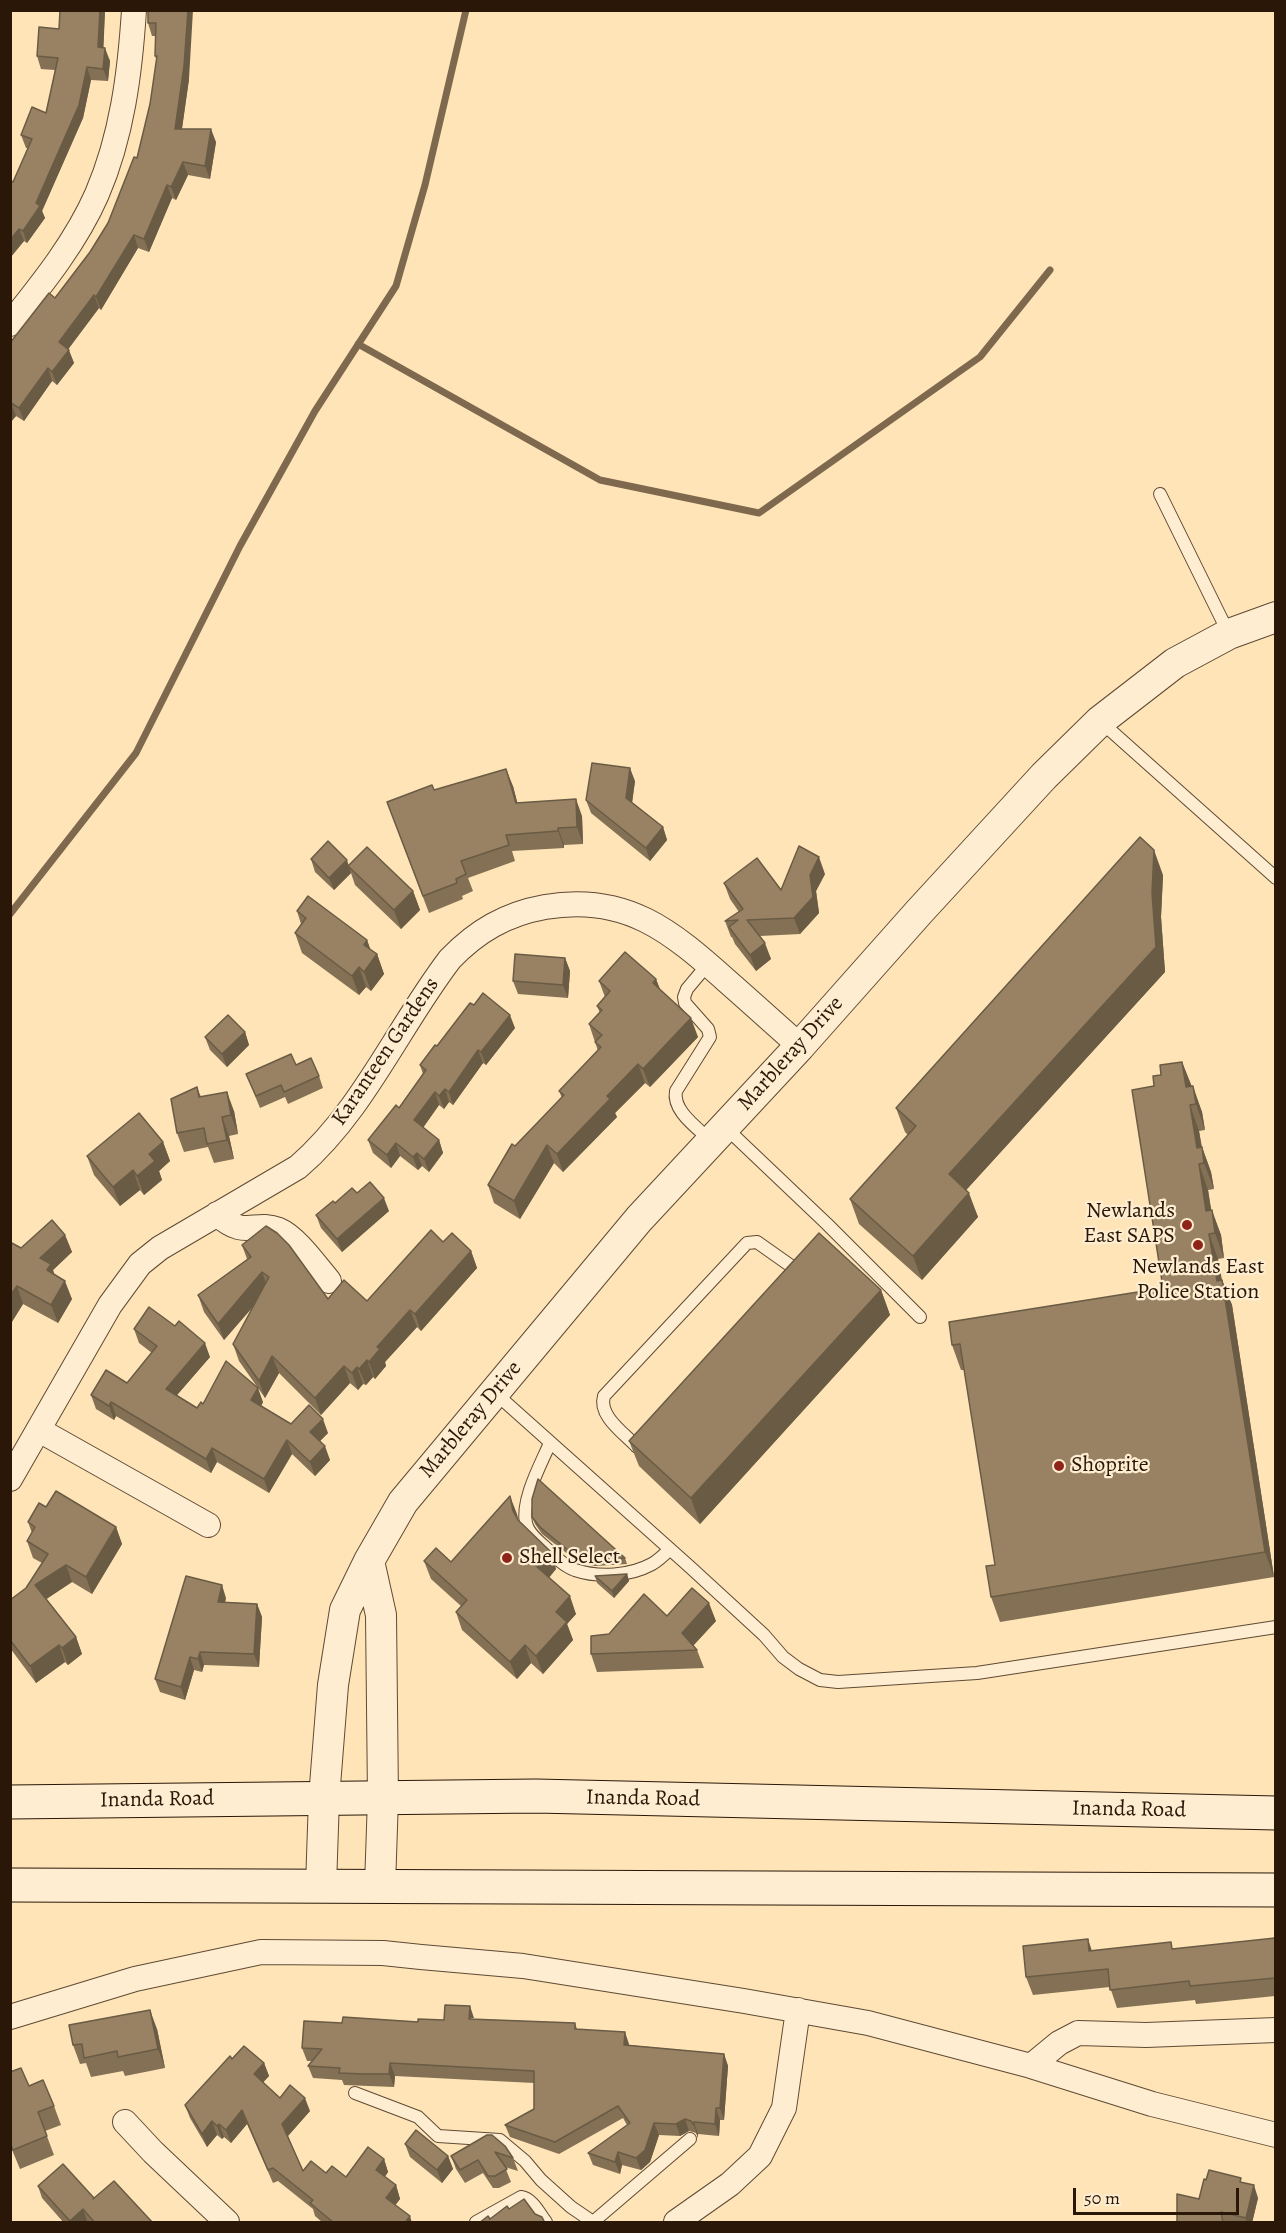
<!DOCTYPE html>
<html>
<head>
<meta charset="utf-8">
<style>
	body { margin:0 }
	#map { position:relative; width:1286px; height:2233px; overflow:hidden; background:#fee4b7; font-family:Alegreya,serif }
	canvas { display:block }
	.frame { position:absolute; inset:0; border:12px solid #2a1708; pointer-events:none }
	.scale { position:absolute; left:1073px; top:2188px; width:166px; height:27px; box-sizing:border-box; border:3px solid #2a1708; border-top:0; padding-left:8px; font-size:18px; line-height:21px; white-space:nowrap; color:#2a1708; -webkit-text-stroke:4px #feedd0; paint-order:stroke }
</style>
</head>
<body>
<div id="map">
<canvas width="1286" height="2233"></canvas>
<div class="frame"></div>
<div class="scale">50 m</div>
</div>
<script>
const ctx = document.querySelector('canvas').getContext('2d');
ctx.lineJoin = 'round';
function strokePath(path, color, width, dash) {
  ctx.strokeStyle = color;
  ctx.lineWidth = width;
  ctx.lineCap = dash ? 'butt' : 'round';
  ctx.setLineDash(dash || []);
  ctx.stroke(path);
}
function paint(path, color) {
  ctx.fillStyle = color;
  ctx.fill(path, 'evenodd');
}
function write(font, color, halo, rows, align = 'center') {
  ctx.font = font + ' Alegreya,serif';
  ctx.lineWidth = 4.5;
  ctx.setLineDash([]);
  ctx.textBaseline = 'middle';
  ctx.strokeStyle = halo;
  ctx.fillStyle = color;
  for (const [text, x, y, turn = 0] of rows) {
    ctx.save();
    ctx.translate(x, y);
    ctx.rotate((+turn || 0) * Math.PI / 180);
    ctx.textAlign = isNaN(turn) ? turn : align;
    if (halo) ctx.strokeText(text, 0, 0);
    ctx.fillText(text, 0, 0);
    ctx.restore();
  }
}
strokePath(new Path2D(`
	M358 344 600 480 759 513 980 357 1050 270
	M10 914 136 753 240 546 315 411 396 286 425 185 466 10`), '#7e684e', 7);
const service = new Path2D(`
	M1160 494 1229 634
	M1100 721 1276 878
	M708 964 687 989 684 997 685 1003 708 1029 710 1037 676 1091C672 1111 698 1128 711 1141
	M725 1127 827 1224 920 1317
	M494 1392 690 1567 764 1635 783 1657 799 1669 820 1680 838 1682 977 1673 1276 1627
	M550 1443C541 1464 521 1500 526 1523 528 1533 538 1541 546 1548 554 1556 564 1566 575 1570 599 1578 630 1576 652 1564 659 1560 665 1554 670 1549
	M637 1447C624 1433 598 1416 604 1396L747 1243 757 1242 791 1266
	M355 2093 418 2117 438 2136 500 2140 525 2161 541 2180 571 2207 593 2222
	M476 2222 521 2197C533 2199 539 2213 546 2222
	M593 2222 690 2139`);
const minor = new Path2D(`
	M10 324C42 284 76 242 97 194 122 136 130 73 134 10
	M217 1214C246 1240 253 1220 279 1230 296 1237 317 1267 329 1281
	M39 1430 208 1525
	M10 1479 110 1305 140 1264 160 1248 298 1167C363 1111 398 1027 450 959 477 931 506 914 545 907 626 893 671 931 728 982 752 1003 776 1025 800 1046
	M10 2017 135 1979 261 1952 383 1953 421 1957 523 1966 744 2001 868 2023 1031 2066 1152 2104 1276 2135
	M1031 2066 1059 2043 1078 2033 1146 2035 1276 2030
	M125 2122 153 2152 227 2222
	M676 2222 730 2184 760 2156 784 2108 798 2010`);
const tertiary = new Path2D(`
	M369 1561 381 1615 383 1798 380 1886
	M321 1886 324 1798 333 1685 345 1610 369 1561 403 1502 639 1219 800 1046 919 912 1044 776 1100 721 1175 663 1229 634 1276 617`);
const secondary = new Path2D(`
	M10 1802 536 1796 1276 1813
	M10 1885 1276 1890`);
strokePath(service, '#5f4a34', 14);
strokePath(minor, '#5f4a34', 26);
strokePath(tertiary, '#5f4a34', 32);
strokePath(secondary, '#2a1708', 35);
strokePath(service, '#feedd0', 12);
strokePath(minor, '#feedd0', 24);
strokePath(tertiary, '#feedd0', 30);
strokePath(secondary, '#feedd0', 33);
paint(new Path2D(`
	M60 10H105L103 48 110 61 108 81 91 80 83 118 42 211 45 218 27 243 24 241 10 258V180L13 182 28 148H26L21 135 46 113 55 70 41 69 37 56 59 29Z
	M148 10 189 79 182 129 216 142 210 179 188 175 176 200 172 198 149 252 138 248 101 310 99 308 68 349 74 363 57 385 52 381 24 421 16 416 10 423V343L55 298 90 252 108 223 137 158 150 104 157 61 155 56 156 36H152L148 23Z
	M635 781 632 802 663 827 667 840 650 861 591 813 586 800Z
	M513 786 517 803 582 816 583 844 564 845V848L512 851 515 861 468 878 473 891 462 896 463 899 429 913 387 802 434 790Z
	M311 859 349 865 413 891 420 910 401 929 355 885 351 873 334 890 315 872Z
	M825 874 816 891 819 913 800 934 760 936 771 959 756 971 735 944 732 937H731L725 921 739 912 730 899 724 883 781 890Z
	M1163 875 1161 917 1165 972 966 1190 978 1217 922 1280 859 1224 850 1199 908 1135 905 1132 896 1108Z
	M297 911 367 940 370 949 377 954 384 974 371 991 366 987 359 995 302 953 295 933 301 924Z
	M565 958 570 971 568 998 518 994 513 981Z
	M656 979 660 989 698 1037 650 1087 645 1083 615 1113 617 1117 563 1172 554 1163 520 1219 494 1203 488 1185 515 1146 562 1098 559 1091 598 1051 589 1024 600 1013 597 1006 605 997 599 981Z
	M474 1005 515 1028 486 1065 483 1063 453 1105 449 1102 444 1109 439 1105 423 1128 439 1140 443 1153 429 1172 422 1166 418 1170 400 1156 391 1168 373 1153 368 1140 399 1108 423 1074 420 1065Z
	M245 1032 249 1045 227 1067 210 1050 205 1037Z
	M1182 1062 1202 1112 1205 1130 1199 1131 1202 1147 1211 1172 1214 1189 1208 1190 1211 1210 1221 1235 1224 1258 1218 1259 1222 1280 1232 1305 1274 1577 1000 1622 991 1597 995 1565 964 1370H961L952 1345 1163 1288 1154 1086 1161 1075Z
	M296 1065 319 1076 323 1088 288 1104 285 1097 260 1108 246 1074Z
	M197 1087 201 1097 234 1111 238 1134 229 1136 234 1159 214 1163 208 1147 184 1152 177 1133Z
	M163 1142 170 1161 159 1171 162 1180 144 1195 140 1190 120 1206 94 1175 87 1156Z
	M335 1203 389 1211 342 1252 321 1228 316 1215Z
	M65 1235 72 1252 53 1270 54 1275 72 1299 58 1323 23 1304 10 1325V1242L21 1248Z
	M443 1242 471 1251 477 1268 421 1331 417 1327 385 1362 386 1366 375 1379 373 1377 366 1385 363 1384 358 1390 350 1383 321 1415 279 1373 265 1398 239 1361 233 1344 253 1307 224 1340 204 1312 198 1295 247 1259 242 1245 328 1299 367 1301Z
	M881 1290 890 1315 700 1524 639 1466 629 1441Z
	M134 1329 210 1357 177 1395 197 1408 203 1404 263 1402 261 1406 291 1424 328 1433 320 1441 330 1460 315 1476 292 1454 269 1493 217 1462 211 1473 116 1416 114 1420 96 1409 91 1395 127 1383 152 1353 139 1343Z
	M46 1507 116 1527 122 1544 92 1594 72 1582 46 1599 76 1637 82 1654 68 1665 65 1662 36 1683 10 1648V1600L26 1588 42 1563 33 1558 27 1541 32 1533 28 1522Z
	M517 1514 518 1520 550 1551 556 1569 549 1578 576 1614 567 1624 573 1640 543 1674 531 1663 517 1679 462 1630 456 1612 461 1606 431 1579 424 1561 451 1562Z
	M532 1517 625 1558 627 1564 595 1566 578 1562 542 1534 535 1524Z
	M627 1574 629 1581 614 1598 597 1583 595 1576Z
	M226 1598 225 1602 257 1604 262 1617 259 1667 204 1665 202 1672 194 1670 185 1700 160 1692 155 1679Z
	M667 1616 716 1621 693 1646 697 1650 704 1668 597 1672 591 1654 609 1634Z
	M1275 1938V1996L1196 2004 1195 2000 1117 2008 1110 1987 1033 1995 1026 1977 1092 1950 1174 1949Z
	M474 2019 575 2023 577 2029 629 2044V2045L724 2054 728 2066 724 2120H720L719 2136 698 2134V2138L696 2133 689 2131 680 2136 659 2135 650 2162 641 2170 622 2165 620 2174 593 2165 588 2153 627 2125 623 2118 559 2154 510 2137 505 2125 534 2109V2083L395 2076 394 2087 344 2085 342 2080 313 2078 308 2066 312 2061H307L302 2048 342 2023 418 2022Z
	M157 2029 165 2068 125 2076 123 2071 91 2077 86 2063 80 2064 73 2045Z
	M232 2059 264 2063 269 2076 263 2082 280 2098 310 2111 288 2136 303 2171 326 2173 346 2177 384 2159 388 2172 385 2177 396 2185 400 2199 395 2205 412 2223H323L315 2216 313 2209 278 2181 273 2183 247 2124 231 2143 224 2137 222 2139 217 2135 207 2147 190 2118 185 2105Z
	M10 2072 54 2106 61 2125 45 2131 54 2155 20 2169 10 2145Z
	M487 2135 513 2158 518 2171 505 2167 511 2182 499 2188H493L483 2173 465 2183 456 2169 451 2156Z
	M405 2144 448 2156 453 2169 442 2183 410 2157Z
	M1243 2183 1258 2198 1252 2223H1177L1199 2199Z
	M38 2186 94 2198 153 2223H89L87 2221 85 2223H64L42 2198Z`), '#837055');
paint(new Path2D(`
	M100 10H105L103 60 98 47Z
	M188 10H193L189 79 180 142 175 129Z
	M105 48 110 61 108 81 103 69Z
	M87 67 91 80 83 118 42 211 45 218 27 243 23 231 36 203Z
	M211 129 216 142 210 179 205 166Z
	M183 162 188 175 176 200 171 187Z
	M167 185 172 198 149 252 144 239Z
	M19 229 24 241 10 258V240Z
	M134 235 138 248 101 310 96 297Z
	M94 295 99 308 64 355 59 342Z
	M69 350 74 363 57 385 52 372Z
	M48 368 52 381 24 421 19 408Z
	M11 403 16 416 10 423V404Z
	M630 768 635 781 631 811 626 798Z
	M506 769 513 786 522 820 516 803Z
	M576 799 582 816 583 844 577 827Z
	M663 827 667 840 650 861 646 848Z
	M558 828 564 845V848L558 831Z
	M1154 850 1163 875 1161 917 1165 972 958 1199 949 1174 1152 893Z
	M819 857 825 874 816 891 819 913 800 934 794 918 810 875Z
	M347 860 351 873 334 890 329 878Z
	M413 891 420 910 401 929 394 910Z
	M367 940 374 959 377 954 384 974 371 991 364 972V945Z
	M765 943 771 959 756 971 750 955Z
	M565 958 570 971 568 998 563 985Z
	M359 967 366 987 359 995 352 976Z
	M656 979 663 998 653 983Z
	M510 1015 515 1028 486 1065 481 1052Z
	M691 1018 698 1037 650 1087 643 1069Z
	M245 1032 249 1045 227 1067 222 1054Z
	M478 1050 483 1063 453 1105 449 1092Z
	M1182 1062 1192 1087H1186Z
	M638 1064 645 1083 615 1113 617 1117 563 1172 557 1154 607 1096Z
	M1193 1086 1202 1112 1205 1130 1196 1104Z
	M445 1089 449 1102 444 1109 439 1096Z
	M227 1092 234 1111 238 1134 231 1115Z
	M435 1092 439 1105 419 1133 414 1120Z
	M1190 1105 1199 1131 1204 1163 1197 1148Z
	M222 1117 229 1136 234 1159 227 1140Z
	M439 1140 443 1153 429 1172 424 1159Z
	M163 1142 170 1161 159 1171 162 1180 144 1195 137 1176 149 1154Z
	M396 1143 400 1156 391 1168 387 1155Z
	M547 1145 554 1163 520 1219 514 1201Z
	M1202 1147 1211 1172 1214 1189 1204 1163Z
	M417 1153 422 1166 418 1170 413 1157Z
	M1199 1164 1208 1190 1215 1233 1206 1211Z
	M133 1170 140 1190 120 1206 113 1187Z
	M969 1193 978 1217 922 1280 913 1256Z
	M384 1198 389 1211 342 1252 337 1239Z
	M1212 1210 1221 1235 1224 1258 1215 1233Z
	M1209 1234 1218 1259 1226 1306 1217 1281Z
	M65 1235 72 1252 53 1270 57 1282 53 1288 40 1258Z
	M471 1251 477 1268 421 1331 415 1314Z
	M262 1272 268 1289 224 1340 218 1324Z
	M1222 1280 1232 1305 1274 1577 1265 1552Z
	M65 1281 72 1299 58 1323 51 1305Z
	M17 1286 23 1304 10 1325V1296Z
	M881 1290 890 1315 700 1524 691 1498Z
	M410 1310 417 1327 385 1362 386 1366 375 1379 369 1362 377 1347Z
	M205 1343 210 1357 171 1402 166 1389Z
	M272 1356 279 1373 265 1398 259 1381Z
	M367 1360 373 1377 366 1385 359 1369Z
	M344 1366 350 1383 321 1415 315 1398Z
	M357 1367 363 1384 358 1390 352 1373Z
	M258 1388 263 1402 257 1414 251 1400Z
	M111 1402 116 1416 114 1420 109 1406Z
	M323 1419 328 1433 315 1446 310 1432Z
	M287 1440 292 1454 269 1493 264 1479Z
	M325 1446 330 1460 315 1476 310 1462Z
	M212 1448 217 1462 211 1473 206 1459Z
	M510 1496 517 1514 519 1529 513 1511Z
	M116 1527 122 1544 92 1594 86 1577Z
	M550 1551 556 1569 543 1584 536 1566Z
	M66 1565 72 1582 42 1602 35 1585Z
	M627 1574 629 1581 614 1598 612 1591Z
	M222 1585 226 1598 222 1615 218 1602Z
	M570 1596 576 1614 567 1624 573 1640 543 1674 536 1656 556 1612Z
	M709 1603 716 1621 689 1650 682 1633Z
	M257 1604 262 1617 259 1667 254 1654Z
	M76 1637 82 1654 68 1665 62 1648Z
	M59 1645 65 1662 36 1683 30 1666Z
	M525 1645 531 1663 517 1679 510 1662Z
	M200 1652 204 1665 202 1672 198 1659Z
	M190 1657 194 1670 185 1700 181 1687Z
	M1088 1939 1094 1957 1089 1951Z
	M470 2006 474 2018 469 2019Z
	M150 2010 157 2029 165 2068 158 2049Z
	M625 2032 629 2044 628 2057 624 2045Z
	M724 2054 728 2066 724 2120 720 2108Z
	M264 2063 269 2076 259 2087 254 2074Z
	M390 2063 395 2076 394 2087 389 2074Z
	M305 2098 310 2111 287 2137 282 2124Z
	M716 2108 720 2120 719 2136 715 2124Z
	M242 2110 247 2124 231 2143 226 2130Z
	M685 2119 689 2131 680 2136 676 2124Z
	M212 2121 217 2135 207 2147 202 2134Z
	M694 2122 698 2134V2138L694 2125Z
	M654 2123 659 2135 650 2162 641 2170 636 2158Z
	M219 2124 224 2137 222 2139 217 2126Z
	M618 2152 622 2165 620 2174 615 2162Z
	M448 2156 453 2169 442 2183 437 2170Z
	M384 2159 388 2172 380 2183 376 2170Z
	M396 2185 400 2199 391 2211 386 2198Z
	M1254 2185 1258 2198 1252 2223H1247L1246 2218Z
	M83 2209 87 2221 85 2223H70V2221Z
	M410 2216 412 2223H405Z`), '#6a5b45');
const building = new Path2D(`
	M60 10H100L98 47 105 48 103 69 87 67 79 105 36 203 40 206 23 231 19 229 10 240V180L13 182 32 139 21 135 32 107 46 113 58 58 37 56 39 27 59 29Z
	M148 10H188L184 66 175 129H211L205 166 183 162 171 187 167 185 144 239 134 235 96 297 94 295 59 342 69 350 52 372 48 368 19 408 11 403 10 404V343L49 293 55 298 90 252 108 223 134 157 137 158 150 104 157 56H155L156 23H148Z
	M592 763 630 768 626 798 663 827 646 848 586 800Z
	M506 769 516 803 576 799 577 827 558 828V831L506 835 509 845 461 861 466 874 456 879 457 883 423 896 387 802 432 785 434 790Z
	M1140 837 1154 850 1152 893 1156 947 949 1174 969 1193 913 1256 850 1199 916 1126 896 1108Z
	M328 841 347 860 329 878 311 859Z
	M799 846 819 857 810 875 813 897 794 918 747 920 765 943 750 955 729 927 738 920 725 921 743 909 724 883 757 858 781 890Z
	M367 847 413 891 394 910 348 866Z
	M308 896 367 940 364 945 377 954 364 972 359 967 352 976 295 933 306 918 297 911Z
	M625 952 656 979 653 983 691 1018 643 1069 638 1064 607 1096 610 1099 557 1154 547 1145 514 1201 488 1185 512 1144 515 1146 564 1095 559 1091 601 1047 595 1042 602 1035 589 1024 602 1010 597 1006 610 991 599 981Z
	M515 954 565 958 563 985 513 981Z
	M483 993 510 1015 481 1052 478 1050 449 1092 445 1089 439 1096 435 1092 414 1120 439 1140 424 1159 417 1153 413 1157 396 1143 387 1155 368 1140 396 1105 399 1108 426 1070 420 1065 435 1045 437 1046 470 1003 474 1005Z
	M228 1015 245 1032 222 1054 205 1037Z
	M291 1054 296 1065 311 1058 319 1076 284 1092 281 1085 256 1096 246 1074Z
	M1182 1062 1186 1087 1193 1086 1196 1104 1190 1105 1197 1148 1202 1147 1204 1163 1199 1164 1206 1211 1212 1210 1215 1233 1209 1234 1217 1281 1222 1280 1265 1552 991 1597 986 1566 995 1565 960 1344 952 1345 949 1322 1163 1288 1132 1090 1154 1086 1153 1076 1161 1075 1160 1065Z
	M197 1087 199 1097 227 1092 231 1115 222 1117 227 1140 207 1144 204 1128 177 1133 171 1099Z
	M139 1113 163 1142 149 1154 155 1161 137 1176 133 1170 113 1187 87 1156Z
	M370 1182 384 1198 337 1239 316 1215 333 1201 335 1203 352 1188 357 1193Z
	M52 1220 65 1235 40 1258 51 1264 47 1270 65 1281 51 1305 17 1286 10 1296V1242L21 1248Z
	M266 1226 277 1233 289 1245 328 1299 344 1280 367 1301 431 1230 443 1242 452 1233 471 1251 415 1314 410 1310 377 1347 380 1349 369 1362 367 1360 359 1369 357 1367 352 1373 344 1366 315 1398 272 1356 259 1381 233 1344 269 1277 262 1272 218 1324 198 1295 251 1257 242 1245Z
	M819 1233 881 1290 691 1498 629 1441Z
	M149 1307 175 1326 179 1321 205 1343 166 1389 197 1408 201 1402 203 1404 226 1361 258 1388 251 1400 291 1424 309 1405 323 1419 310 1432 325 1446 310 1462 287 1440 264 1479 212 1448 206 1459 111 1402 109 1406 91 1395 106 1370 127 1383 157 1346 134 1329Z
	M538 1479 625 1558 593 1559 575 1556 540 1527 532 1517V1499Z
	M56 1491 116 1527 86 1577 66 1565 35 1585 76 1637 62 1648 59 1645 30 1666 10 1640V1600L26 1588 48 1554 27 1541 35 1527 28 1522 39 1503 46 1507Z
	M510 1496 513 1511 518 1520 550 1551 536 1566 570 1596 556 1612 567 1622 536 1656 525 1645 510 1662 456 1612 467 1600 424 1561 436 1548 451 1562Z
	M627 1574 612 1591 595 1576Z
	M186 1576 222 1585 218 1602 257 1604 254 1654 200 1652 198 1659 190 1657 181 1687 155 1679Z
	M692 1588 709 1603 682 1633 697 1650 591 1654V1636L609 1634 644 1594 667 1616Z
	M1275 1938V1978L1190 1986 1189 1981 1110 1990 1108 1969 1026 1977 1023 1946 1088 1939 1089 1951 1171 1942 1172 1949Z
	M445 2005 470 2006 469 2019 575 2023V2029L625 2032 624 2045 724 2054 720 2108H716L715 2124 694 2122V2125L691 2121 685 2119 676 2124 654 2123 645 2150 636 2158 618 2152 615 2162 588 2153 630 2123 618 2106 555 2142 505 2125 534 2109V2071L390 2063 389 2074H364L339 2073 340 2068 308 2066 322 2049 302 2048 304 2021 342 2023 343 2017 418 2022V2019L444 2020Z
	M150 2010 158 2049 118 2057 117 2051 84 2058 82 2044 73 2045 69 2025Z
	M244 2046 264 2063 254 2074 280 2098 290 2085 305 2098 282 2124 303 2171 311 2161 326 2173 332 2166 346 2177 368 2147 384 2159 376 2170 396 2185 386 2198 410 2216 405 2223H334L310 2203 313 2200 273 2168 268 2170 242 2110 226 2130 219 2124 217 2126 212 2121 202 2134 185 2105 230 2056 232 2059Z
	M21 2068 29 2086 43 2080 54 2106 38 2112 47 2136 13 2150 10 2143V2072Z
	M416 2130 448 2156 437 2170 405 2144Z
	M487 2135H492L505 2146 513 2158 495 2152 507 2169 495 2176H488L478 2160 460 2170 451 2156Z
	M63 2164 94 2198 93 2199 114 2181 153 2223H95L83 2209 70 2221 38 2186Z
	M1209 2170 1241 2178 1240 2182 1254 2185 1246 2218 1221 2212 1223 2223H1177V2194L1199 2199 1204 2179 1206 2180Z
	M524 2199 535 2214 542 2217 545 2223H479L488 2216 490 2219 507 2206 509 2209Z`);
paint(building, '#988263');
strokePath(building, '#6a5b45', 1.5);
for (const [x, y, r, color] of [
	[1187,1225,6,"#8f2418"],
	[1198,1245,6,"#8f2418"],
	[1059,1466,6,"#8f2418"],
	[507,1558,6,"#8f2418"]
]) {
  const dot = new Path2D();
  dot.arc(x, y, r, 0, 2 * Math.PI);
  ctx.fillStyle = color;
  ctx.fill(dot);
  strokePath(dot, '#feedd0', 2);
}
write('22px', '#2a1708', '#feedd0', [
	["Karanteen Gardens",386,1052,-56],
	["Marbleray Drive",791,1054,-48],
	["Marbleray Drive",471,1420,-50],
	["Inanda Road",643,1799,1],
	["Inanda Road",157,1800,-1],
	["Inanda Road",1129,1810,1]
]);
write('22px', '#2a1708', '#feedd0', [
	["Newlands",1175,1212,"right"],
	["East SAPS",1175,1237,"right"],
	["Newlands East",1198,1268,"center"],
	["Police Station",1198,1293,"center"],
	["Shoprite",1071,1466],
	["Shell Select",519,1558]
], 'left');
</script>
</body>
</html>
